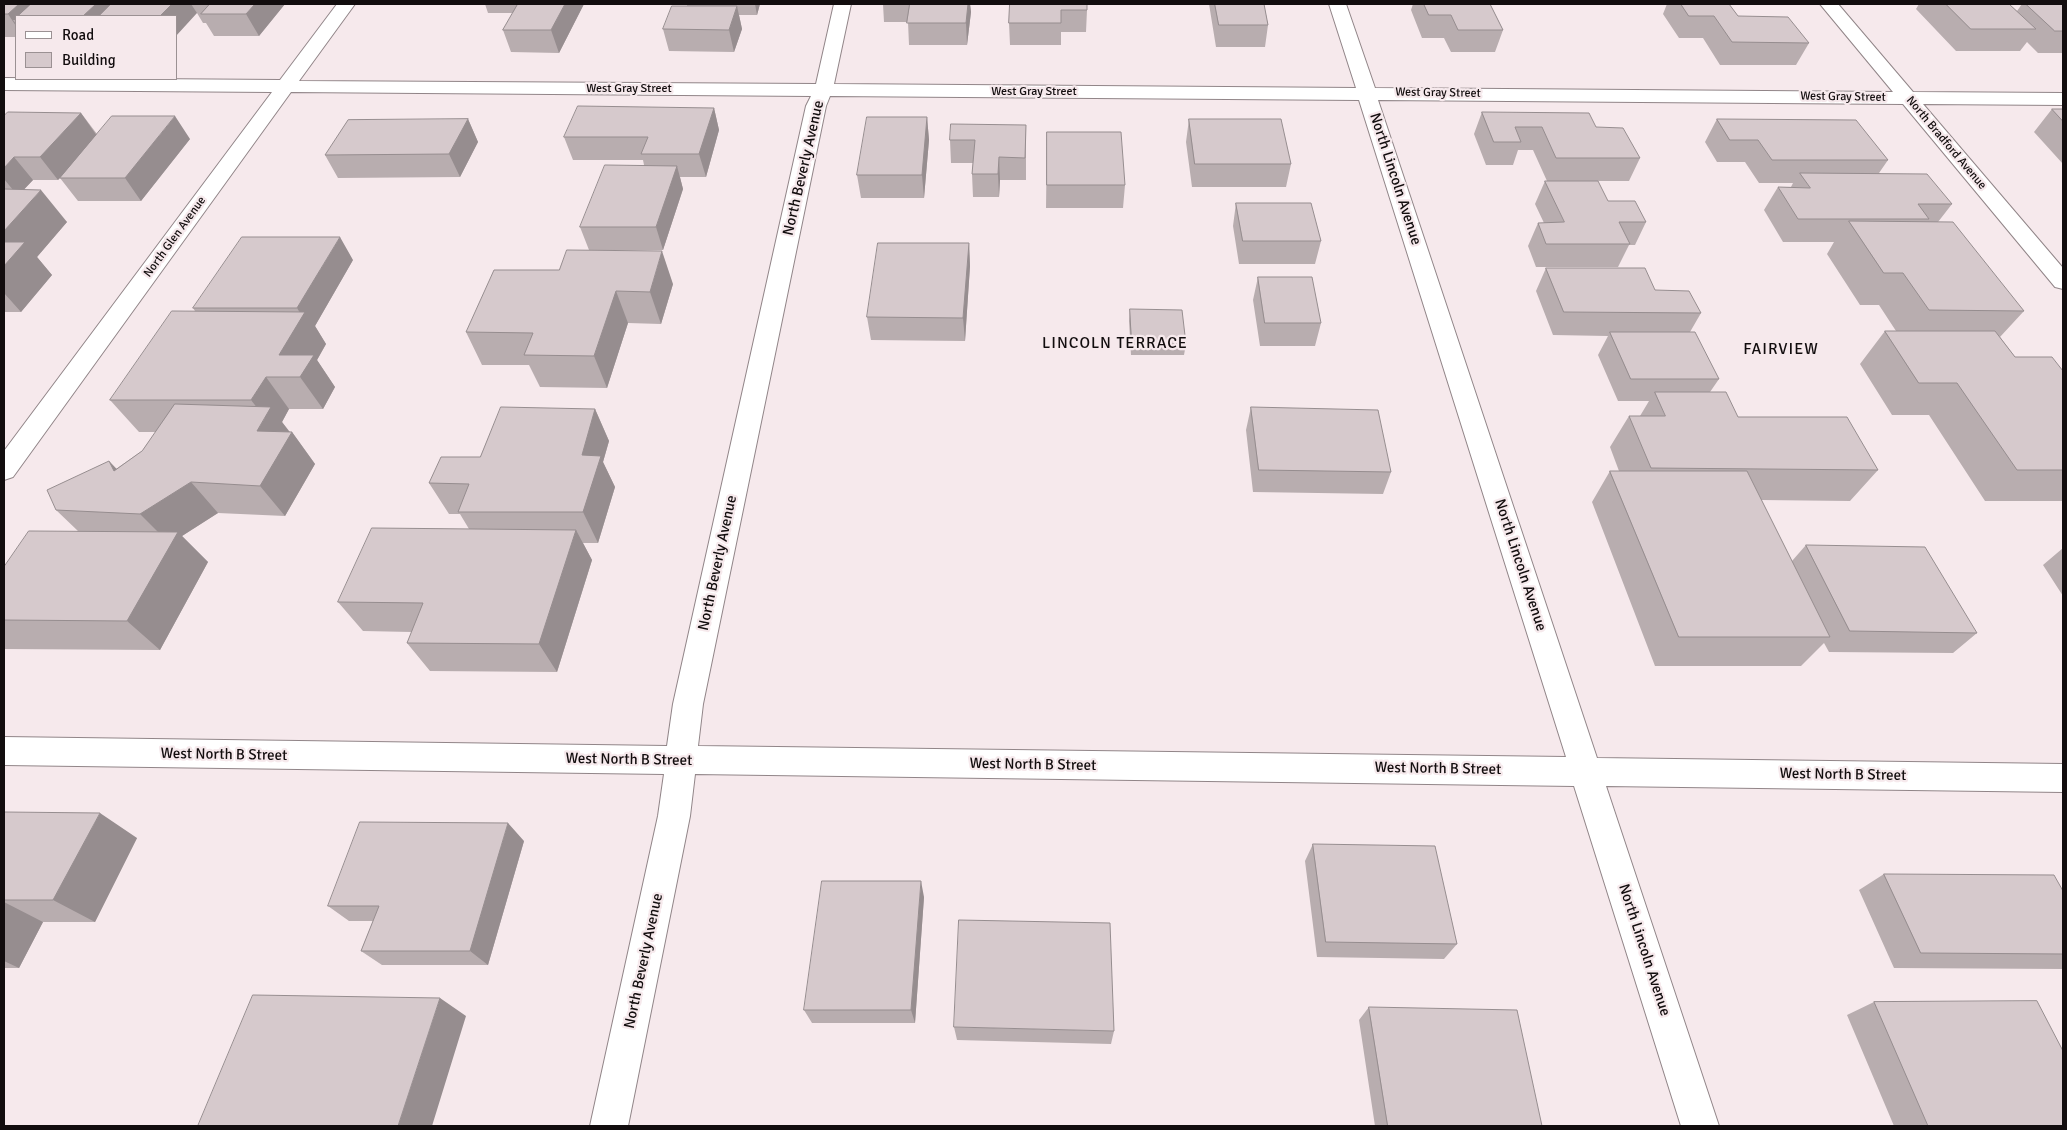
<!DOCTYPE html>
<html>
<head>
<meta charset="utf-8">
<style>
	body { margin:0 }
	#map { position:relative; width:2067px; height:1130px; overflow:hidden; background:#f6e9ec; font-family:Signika,sans-serif }
	canvas { display:block }
	.frame { position:absolute; inset:0; border:5px solid #120d0e; pointer-events:none }
	.legend { position:absolute; left:15px; top:15px; width:162px; height:65px; box-sizing:border-box; background:#f6e9ec; border:1px solid #9b9193; margin:0; padding:6px 9px; list-style:none; font-size:15px; color:#120d0e }
	.legend li { display:flex; align-items:center; gap:10px; height:25px }
	.legend b { width:25px; border:1px solid #9b9193 }
</style>
</head>
<body>
<div id="map">
<canvas width="2067" height="1130"></canvas>
<div class="frame"></div>
<ul class="legend">
<li><b style="height:6px;background:#fff"></b>Road</li>
<li><b style="height:14px;background:#d6c9cc"></b>Building</li>
</ul>
</div>
<script>
const ctx = document.querySelector('canvas').getContext('2d');
ctx.lineJoin = 'round';
function strokePath(path, color, width, dash) {
  ctx.strokeStyle = color;
  ctx.lineWidth = width;
  ctx.lineCap = dash ? 'butt' : 'round';
  ctx.setLineDash(dash || []);
  ctx.stroke(path);
}
function paint(path, color) {
  ctx.fillStyle = color;
  ctx.fill(path, 'evenodd');
}
function write(font, color, halo, rows, align = 'center') {
  ctx.font = font + ' Signika,sans-serif';
  ctx.lineWidth = 4.5;
  ctx.setLineDash([]);
  ctx.textBaseline = 'middle';
  ctx.strokeStyle = halo;
  ctx.fillStyle = color;
  for (const [text, x, y, turn = 0] of rows) {
    ctx.save();
    ctx.translate(x, y);
    ctx.rotate((+turn || 0) * Math.PI / 180);
    ctx.textAlign = isNaN(turn) ? turn : align;
    if (halo) ctx.strokeText(text, 0, 0);
    ctx.fillText(text, 0, 0);
    ctx.restore();
  }
}
const minor = new Path2D(`
	M337 4H355L299 81 816 84 834 4H851L834 84 1356 88 1329 4H1346L1375 88 1893 92 1820 4H1838L1913 92 2063 93V105L1923 104 2063 268V289L2055 287 1903 104 1378 100 1597 758 2063 764V792L1606 786 1719 1126H1681L1574 786 695 774 690 816 628 1126H590L658 816 664 774 4 765V737L667 746 673 704 806 106 811 96 291 92 13 477 4 480V451L272 92 4 90V78L280 80ZM830 96 1359 100 1566 757 698 746 703 704 826 106Z`);
strokePath(minor, '#918588', 2);
paint(minor, '#fff');
paint(new Path2D(`
	M4 4H285L259 36H214L206 23H203L197 13 176 16H16V37H4Z
	M485 4H584L559 53 511 52 503 30 513 13H488Z
	M687 4H760L757 15H739L742 29 734 52 669 51 663 29 687 6Z
	M883 4H970L971 12 967 45H909L908 22H884Z
	M1010 4 1087 10 1086 32H1061V45H1010L1009 23Z
	M1209 4H1264L1268 25 1265 47H1216Z
	M1413 4H1490L1503 30 1495 52H1451L1444 38H1422L1411 10Z
	M1667 4H1729L1738 16 1809 43 1796 65H1720L1703 38H1679L1663 14Z
	M1919 4H2009L2017 11 2022 4H2063V53H2038L2027 42 2020 51H1956L1916 9Z
	M714 108 719 130 706 177H680L683 189 663 250H589L580 227 644 165 643 160H573L564 137Z
	M2052 109H2063V164L2034 132Z
	M1482 112 1596 127 1640 158 1629 181H1547L1533 150H1518L1513 165H1486L1474 134Z
	M81 113 97 134 190 139 141 201H78L60 178 58 180H33L24 189 67 222 37 257 52 275 21 312H4V116Z
	M927 117 929 140 924 198H861L857 175Z
	M468 119 478 142 460 177 338 178 325 155Z
	M1189 119 1291 164 1286 187H1192L1186 142Z
	M1717 119 1888 160 1879 173 1952 204 1938 222 2024 311 2000 337 2015 357 2063 371V501H1985L1929 415H1892L1860 364 1885 331H1896L1879 305H1860L1827 254 1834 242H1783L1764 210 1778 187H1791L1793 183H1759L1745 162H1717L1705 142Z
	M1026 125V180H1000L999 197H973L972 174 973 163H951L950 140Z
	M1047 132 1125 185 1123 208H1046Z
	M1545 181 1608 201 1646 222 1635 245H1629L1618 267H1536L1528 246 1538 223H1544L1535 204Z
	M1236 203 1321 241 1315 264H1239L1233 226Z
	M969 243 970 266 965 341 871 340 867 317Z
	M353 260 315 326 326 344 317 360 335 387 323 409H289L282 422 290 432H292L315 464 285 516 218 513 182 536 208 562 160 650 5 649 4 648V567L78 531 56 510 109 461 116 469 142 451 156 432H139L110 400 195 311 193 308Z
	M1546 268 1655 290 1701 313 1690 332 1719 379 1710 392 1738 417 1878 470 1850 501 1761 500 1792 561 1806 545 1977 633 1953 653 1829 652 1824 643 1801 666H1655L1592 502 1610 471H1619L1610 447 1629 416H1640L1649 401H1618L1598 355 1608 336 1553 335 1536 291Z
	M559 270 673 284 661 324 628 323 607 388 540 387 529 365H482L466 332Z
	M1258 277 1321 323 1315 346H1260L1253 300Z
	M1130 309 1186 344 1184 355H1131L1129 321Z
	M1251 407 1391 472 1383 494 1253 492 1246 430Z
	M595 409 609 441 603 462 615 487 598 543H583L592 560 557 672 430 671 407 643 412 632 363 631 338 602 469 529 460 514H449L429 483 480 457Z
	M2063 548V596L2043 565Z
	M4 812 137 838 95 922H43L19 968H4Z
	M524 841 488 965H382L361 951 373 921H349L328 906Z
	M1313 844 1457 944 1444 959 1317 957 1305 861Z
	M1884 874 2063 891V969L1894 968 1859 890Z
	M924 897 915 1023H812L804 1010Z
	M1874 1002 2063 1126H1894L1847 1015Z
	M1369 1007 1542 1126H1375L1359 1020Z
	M954 1027 1114 1031 1111 1044 957 1040Z`), '#b8adaf');
paint(new Path2D(`
	M19 4H59L46 16H16V20H13L16 24V26L8 14Z
	M96 4H132L120 16H83Z
	M172 4H191L197 13 176 36V16H160Z
	M255 4H285L259 36 246 14Z
	M565 4H584L559 53 551 30Z
	M755 4H760L757 15Z
	M968 4H970L971 12 967 45 966 23Z
	M737 6 742 29 734 52 729 30Z
	M714 108 719 130 706 177 699 154Z
	M81 113 97 136 58 180 40 157Z
	M175 116 190 139 141 201 125 178Z
	M927 117 929 140 924 198 922 175Z
	M468 119 478 142 460 177 449 154Z
	M14 157 33 180 18 196 4 179V168Z
	M999 157 1000 180 999 197 998 174Z
	M677 166 683 189 663 250 656 227Z
	M41 190 67 222 37 257 52 275 21 312 4 293V231Z
	M340 237 353 260 315 326 326 344 317 360 335 387 323 409 300 377 279 355 302 316 297 308Z
	M969 243 970 266 965 341 963 318Z
	M662 251 673 284 661 324 650 292Z
	M616 291 628 323 607 388 594 356Z
	M266 377 289 409 282 422 291 434 292 432 315 464 285 516 260 486 257 431 265 418 251 400Z
	M595 409 609 441 603 462 615 487 598 543 583 512 582 455Z
	M109 461 139 492 114 471Z
	M191 482 218 513 182 536 208 562 160 650 127 621 170 544 140 514Z
	M576 530 592 560 557 672 539 644Z
	M100 813 137 838 95 922 53 900Z
	M508 823 524 841 488 965 470 951Z
	M921 881 924 897 915 1023 911 1010Z
	M4 902 43 922 19 968 4 961Z
	M440 998 466 1016 432 1126H398Z`), '#968d8f');
const building = new Path2D(`
	M4 4H19L8 14H4Z
	M31 4H96L83 16H18Z
	M111 4H172L160 16H99Z
	M210 4H255L246 14H201Z
	M518 4H565L551 30H503Z
	M910 4H968L966 23H907Z
	M1010 4H1087V10H1061V23H1009Z
	M1215 4H1264L1268 25H1219Z
	M1424 4H1490L1503 30H1458L1451 15H1429Z
	M1681 4H1729L1738 16 1788 17 1809 43 1732 42 1714 16H1689Z
	M1946 4H2009L2036 29H1971Z
	M2026 4H2063V31H2055Z
	M672 6H737L729 30 663 29Z
	M578 106 714 108 699 154H641L648 137H564Z
	M2052 109H2063V121Z
	M8 112 81 113 40 157H14L4 168V116Z
	M1482 112 1589 113 1596 127 1623 128 1640 158H1556L1542 127H1515L1521 142H1494Z
	M112 116H175L125 178H60Z
	M867 117H927L922 175H857Z
	M468 119 449 154 325 155 348 120Z
	M1189 119H1281L1291 164H1195Z
	M1717 119 1856 120 1888 160H1772L1758 140H1730Z
	M951 124 1026 125 1025 158 999 157 998 174H972L975 140H950Z
	M1047 132H1121L1125 185H1047Z
	M605 165 677 166 656 227H580Z
	M1800 173 1927 174 1952 204H1918L1929 219H1798L1778 187 1810 188Z
	M1545 181H1598L1608 201H1635L1646 222H1619L1630 244H1546L1538 223 1564 222Z
	M4 189 41 190 4 231Z
	M1236 203H1311L1321 241H1243Z
	M1849 221 1953 222 2024 311 1929 310 1903 273H1884Z
	M242 237H340L297 308H193Z
	M4 242H25L4 266Z
	M878 243H969L963 318 867 317Z
	M567 250 662 251 650 292 616 291 594 356 524 355 533 333 466 332 494 270H559Z
	M1546 268H1645L1655 290 1689 291 1701 313 1564 312Z
	M1258 277H1312L1321 323H1265Z
	M1130 309 1182 310 1186 344H1132Z
	M172 311 305 312 279 355H314L300 377H266L251 400H110Z
	M1885 331H1995L2015 357H2052L2063 371V470H2017L1957 383H1919Z
	M1610 332H1695L1719 379H1631Z
	M1655 392H1726L1738 417H1847L1878 470 1651 468 1629 416H1665Z
	M175 404 271 407 257 431 292 432 260 486 191 482 140 514 56 510 47 490 109 461 114 471 142 451Z
	M501 407 595 409 582 455 601 456 583 512H458L469 484 429 483 441 457H480Z
	M1251 407 1378 410 1391 472 1259 470Z
	M1610 471H1747L1830 637H1679Z
	M372 528 576 530 539 644 407 643 423 603 338 602Z
	M29 531 178 532 127 621 4 620V567Z
	M1806 545 1925 547 1977 633 1850 631Z
	M4 812 100 813 53 900H4Z
	M360 822 508 823 470 951H361L379 906H328Z
	M1313 844 1435 846 1457 944 1326 942Z
	M1884 874 2054 875 2063 891V954L1921 953Z
	M822 881H921L911 1010H804Z
	M959 920 1110 923 1114 1031 954 1027Z
	M253 995 440 998 398 1126H198Z
	M2037 1001 2063 1051V1126H1928L1874 1002Z
	M1369 1007 1517 1010 1542 1126H1388Z`);
paint(building, '#d6c9cc');
strokePath(building, '#968d8f', 1);
write('12px', '#120d0e', '#f6e9ec', [
	["West Gray Street",629,89],
	["West Gray Street",1034,92],
	["West Gray Street",1438,93,1],
	["West Gray Street",1843,97,1],
	["North Bradford Avenue",1946,143,50],
	["North Glen Avenue",175,237,-54]
]);
write('15px', '#120d0e', '#f6e9ec', [
	["North Beverly Avenue",804,168,-77],
	["North Lincoln Avenue",1395,179,72],
	["North Beverly Avenue",718,563,-78],
	["North Lincoln Avenue",1520,565,72],
	["West North B Street",224,755,1],
	["West North B Street",629,760,1],
	["West North B Street",1033,765,1],
	["West North B Street",1438,769,1],
	["West North B Street",1843,775,1],
	["North Lincoln Avenue",1644,950,72],
	["North Beverly Avenue",644,961,-78]
]);
ctx.letterSpacing = '1px';
write('16px', '#120d0e', '#f6e9ec', [
	["LINCOLN TERRACE",1115,344],
	["FAIRVIEW",1781,350]
]);
ctx.letterSpacing = '0px';
</script>
</body>
</html>
